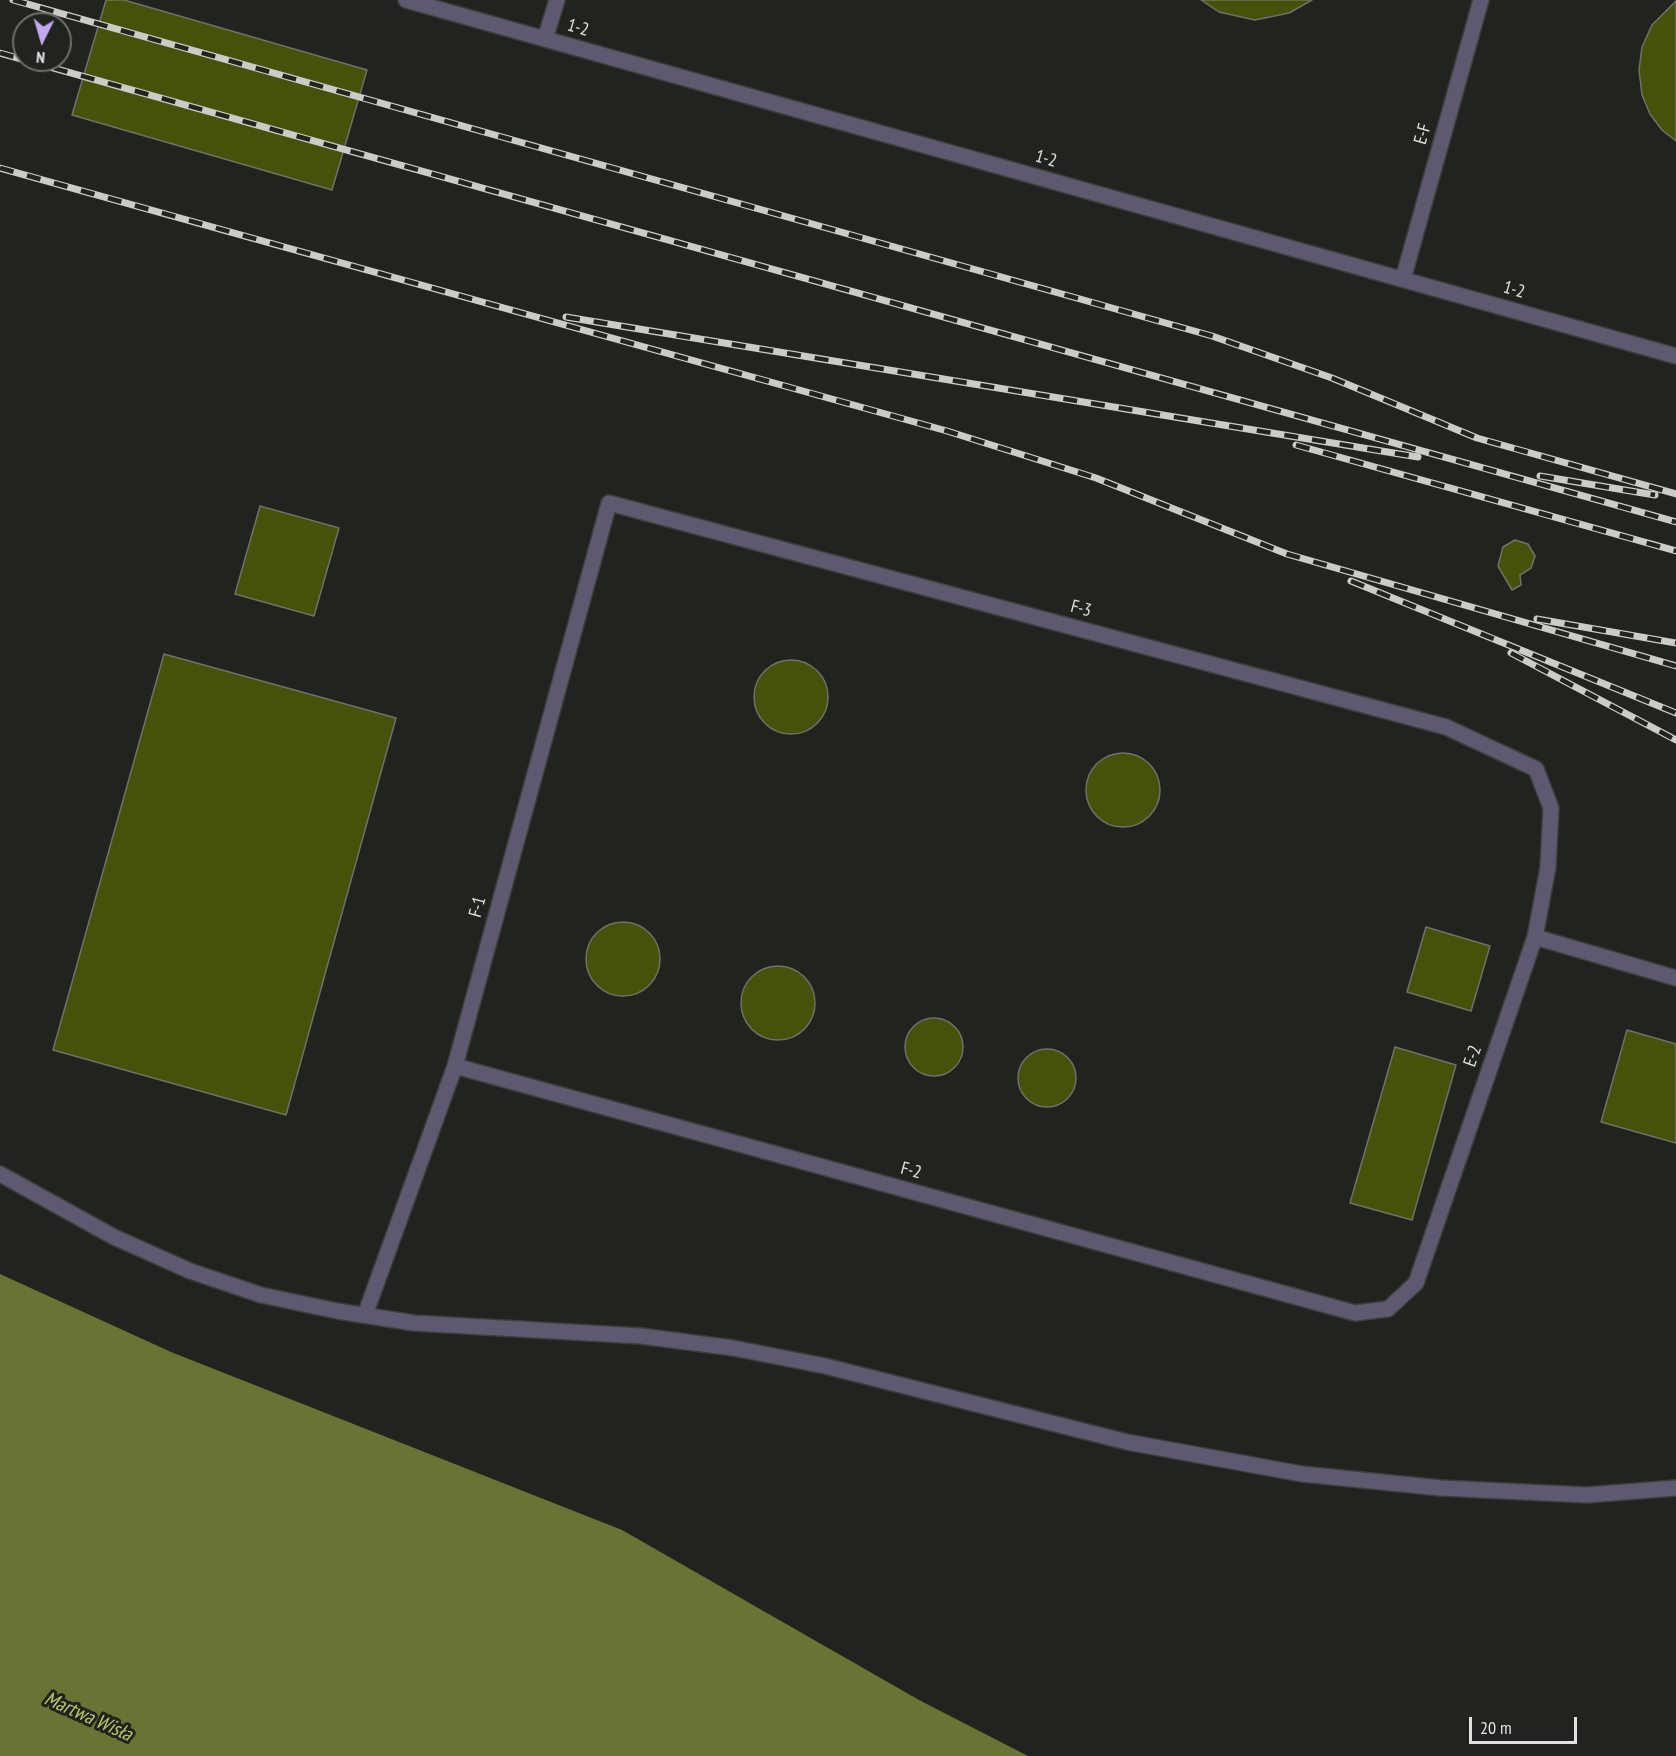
<!DOCTYPE html>
<html>
<head>
<meta charset="utf-8">
<style>
	body { margin:0 }
	#map { position:relative; width:1676px; height:1756px; overflow:hidden; background:#21231e; font-family:"PT Sans Narrow",sans-serif }
	canvas { display:block }
	.north { position:absolute; left:12px; top:12px; width:60px; height:60px; box-sizing:border-box; background:#21231e; border:2px solid #6e6f6b; border-radius:50%; rotate:185deg; font-size:16px; font-weight:700; line-height:24px; text-align:center; color:#e1e2df }
	.north::after { content:''; display:block; margin:auto; width:21px; height:27px; background:#c0a8f3; clip-path:polygon(50% 0,100% 100%,50% 72%,0 100%) }
	.scale { position:absolute; left:1469px; top:1717px; width:108px; height:27px; box-sizing:border-box; border:3px solid #e1e2df; border-top:0; padding-left:8px; font-size:18px; line-height:21px; white-space:nowrap; color:#e1e2df; -webkit-text-stroke:4px #21231e; paint-order:stroke }
</style>
</head>
<body>
<div id="map">
<canvas width="1676" height="1756"></canvas>
<div class="north">N</div>
<div class="scale">20 m</div>
</div>
<script>
const ctx = document.querySelector('canvas').getContext('2d');
ctx.lineJoin = 'round';
function paint(path, color) {
  ctx.fillStyle = color;
  ctx.fill(path, 'evenodd');
}
function strokePath(path, color, width, dash) {
  ctx.strokeStyle = color;
  ctx.lineWidth = width;
  ctx.lineCap = dash ? 'butt' : 'round';
  ctx.setLineDash(dash || []);
  ctx.stroke(path);
}
function write(font, color, halo, rows, align = 'center') {
  ctx.font = font + ' "PT Sans Narrow",sans-serif';
  ctx.lineWidth = 6;
  ctx.setLineDash([]);
  ctx.textBaseline = 'middle';
  ctx.strokeStyle = halo;
  ctx.fillStyle = color;
  for (const [text, x, y, turn = 0] of rows) {
    ctx.save();
    ctx.translate(x, y);
    ctx.rotate((+turn || 0) * Math.PI / 180);
    ctx.textAlign = isNaN(turn) ? turn : align;
    if (halo) ctx.strokeText(text, 0, 0);
    ctx.fillText(text, 0, 0);
    ctx.restore();
  }
}
paint(new Path2D(`
	M0 1274 171 1352 622 1530 919 1700 1028 1756H0Z`), '#687433');
const building = new Path2D(`
	M106 0H124L367 70 332 190 72 115Z
	M1201 0H1312L1289 13 1255 20 1219 12Z
	M1676 1V141L1662 130 1650 114 1642 95 1639 70 1642 47 1652 25Z
	M260 506 339 528 314 616 235 594Z
	M1515 540 1528 544 1535 556 1531 568 1520 575 1521 585 1512 590 1498 566 1503 547Z
	M164 654 396 718 286 1115 53 1050Z
	M754 697a37 37 0 1 1 74 0a37 37 0 1 1-74 0Z
	M1086 790a37 37 0 1 1 74 0a37 37 0 1 1-74 0Z
	M586 959a37 37 0 1 1 74 0a37 37 0 1 1-74 0Z
	M1426 927 1490 946 1471 1011 1407 992Z
	M741 1003a37 37 0 1 1 74 0a37 37 0 1 1-74 0Z
	M905 1047a29 29 0 1 1 58 0a29 29 0 1 1-58 0Z
	M1627 1030 1676 1044V1143L1601 1122Z
	M1395 1047 1456 1065 1412 1220 1350 1203Z
	M1018 1078a29 29 0 1 1 58 0a29 29 0 1 1-58 0Z`);
paint(building, '#465109');
strokePath(building, '#70716b', 1.5);
const minor = new Path2D(`
	M406 0 1676 356
	M545 39 557 0
	M1403 279 1481 0
	M1535 937 1676 978
	M0 1174 114 1237 190 1271 261 1295 337 1311 414 1323 641 1336 733 1348 825 1366 1127 1442 1302 1474 1441 1488 1587 1495 1676 1488
	M365 1315 455 1066 609 503 1446 727 1536 769 1551 808 1548 867 1535 937 1416 1283 1388 1309 1355 1313 455 1066`);
strokePath(minor, '#3c3e39', 18);
strokePath(minor, '#5f5871', 15);
const rail = new Path2D(`
	M13 0 1212 336 1332 378 1477 438 1676 494
	M0 53 1676 522
	M0 168 947 431 1096 478 1287 554 1676 666
	M566 317 1418 457
	M1296 445 1676 551
	M1540 476 1655 495
	M1351 581 1676 713
	M1537 619 1676 643
	M1511 653 1676 740`);
strokePath(rail, '#cbccc8', 7);
strokePath(rail, '#21231e', 4.5, [14]);
write('18px', '#e1e2df', '#21231e', [
	["1-2",578,28,16],
	["E-F",1423,134,-74],
	["1-2",1046,159,16],
	["1-2",1514,290,16],
	["F-3",1081,609,15],
	["F-1",478,907,-75],
	["E-2",1473,1056,-71],
	["F-2",911,1171,15]
]);
write('italic 20px', '#b7c96c', '#21231e', [
	["Martwa Wisła",88,1717,24]
]);
</script>
</body>
</html>
